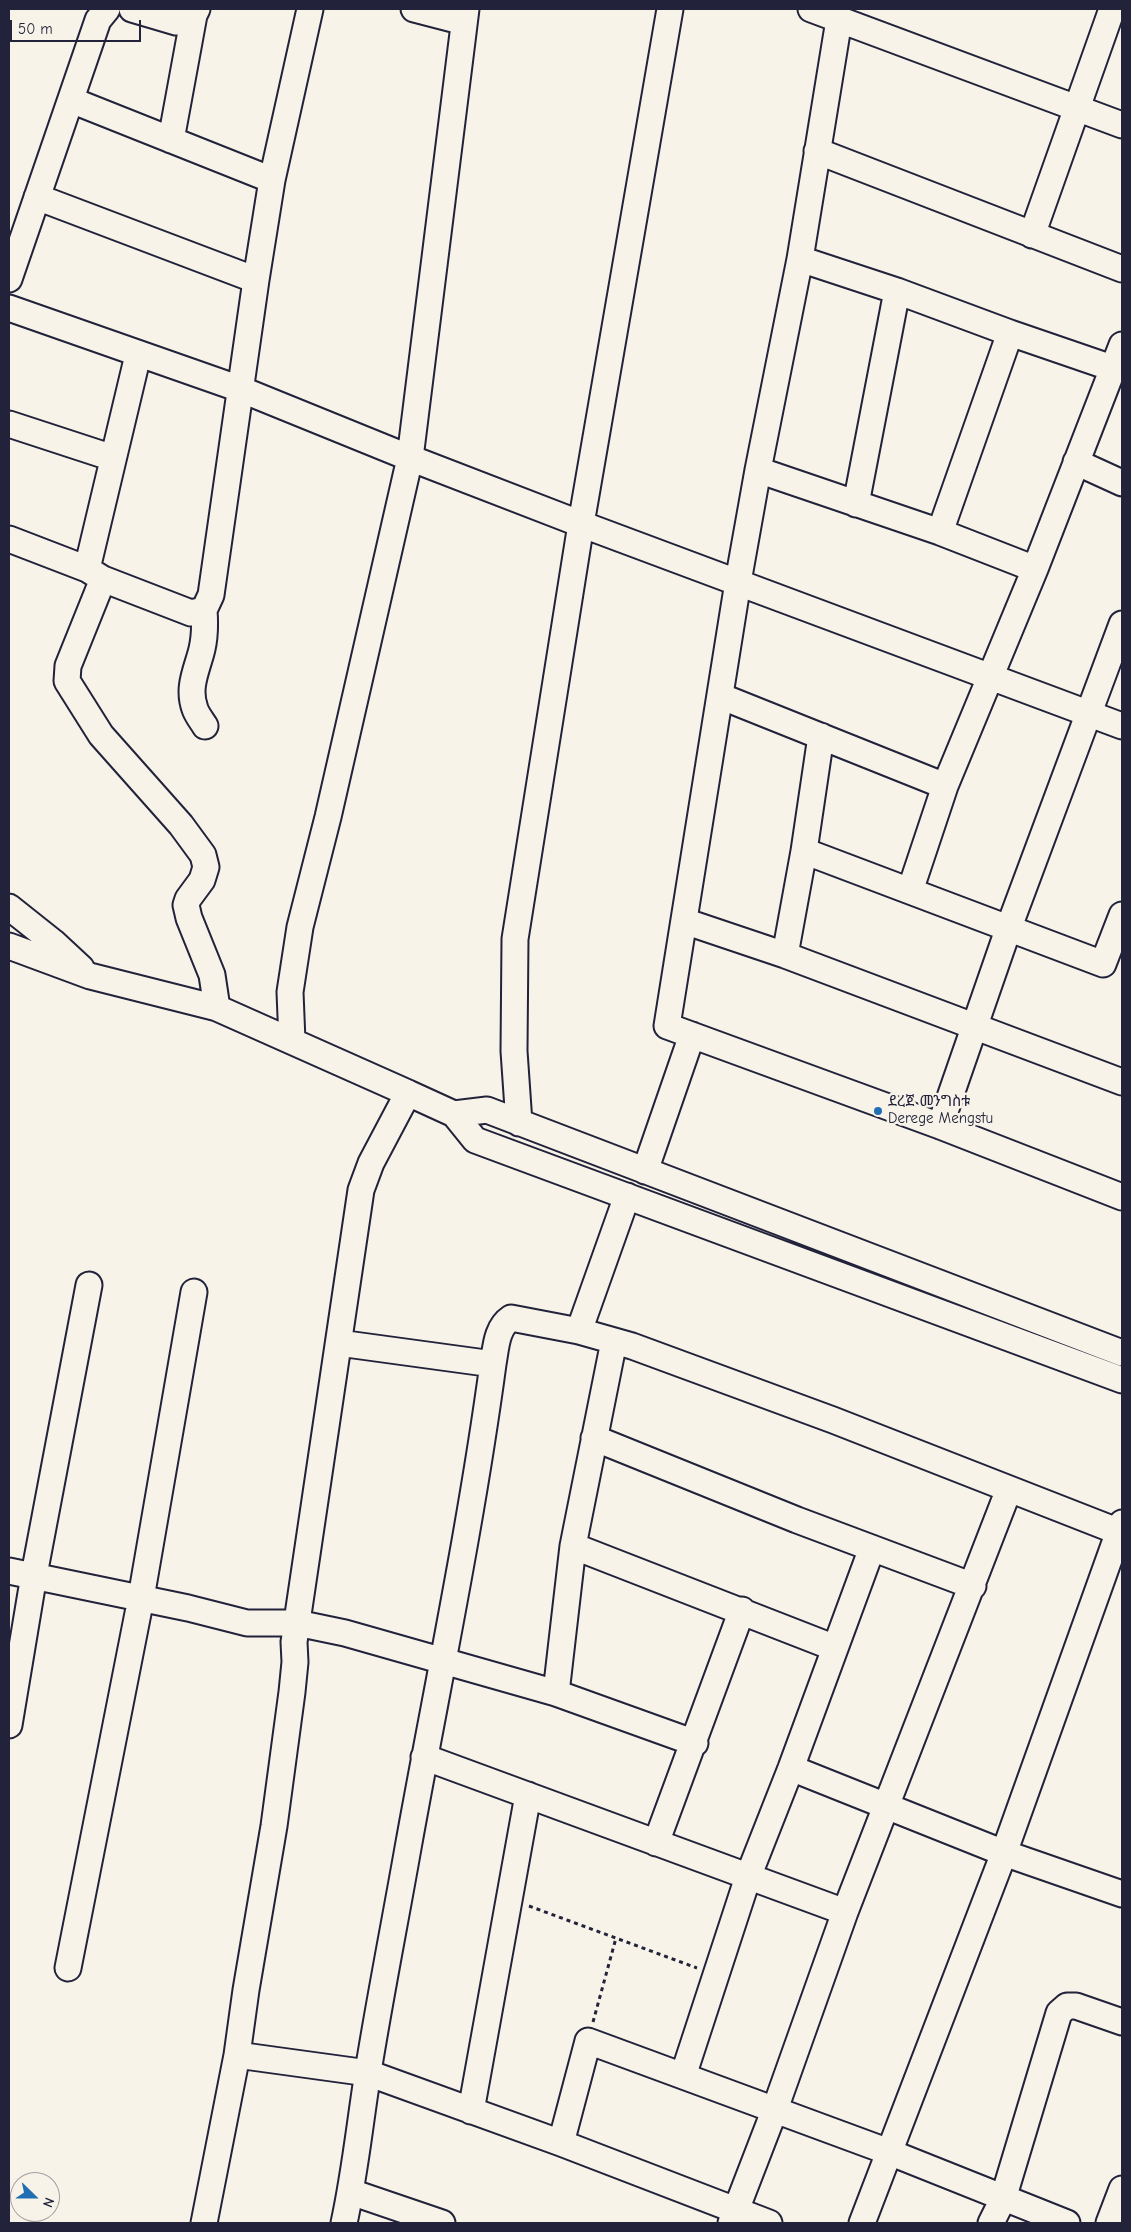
<!DOCTYPE html>
<html>
<head>
<meta charset="utf-8">
<style>
	body { margin:0 }
	#map { position:relative; width:1131px; height:2232px; overflow:hidden; background:#f7f3e8; font-family:"Comic Neue",sans-serif }
	canvas { display:block }
	.frame { position:absolute; inset:0; border:10px solid #22223b; pointer-events:none }
	.north { position:absolute; left:10px; top:2172px; width:50px; height:50px; box-sizing:border-box; background:#f7f3e8; border:1px solid #a29fa3; border-radius:50%; rotate:112deg; font-size:14px; font-weight:700; line-height:20px; text-align:center; color:#22223b }
	.north::after { content:''; display:block; margin:auto; width:18px; height:22px; background:#1f6fb2; clip-path:polygon(50% 0,100% 100%,50% 72%,0 100%) }
	.scale { position:absolute; left:10px; top:20px; width:131px; height:22px; box-sizing:border-box; border:2px solid #22223b; border-top:0; padding-left:6px; font-size:15px; line-height:18px; white-space:nowrap; color:#22223b; -webkit-text-stroke:4px #f7f3e8; paint-order:stroke }
</style>
</head>
<body>
<div id="map">
<canvas width="1131" height="2232"></canvas>
<div class="frame"></div>
<div class="north">N</div>
<div class="scale">50 m</div>
</div>
<script>
const ctx = document.querySelector('canvas').getContext('2d');
ctx.lineJoin = 'round';
function strokePath(path, color, width, dash) {
  ctx.strokeStyle = color;
  ctx.lineWidth = width;
  ctx.lineCap = dash ? 'butt' : 'round';
  ctx.setLineDash(dash || []);
  ctx.stroke(path);
}
function write(font, color, halo, rows, align = 'center') {
  ctx.font = font + ' "Comic Neue","Noto Sans Ethiopic",sans-serif';
  ctx.lineWidth = 5;
  ctx.setLineDash([]);
  ctx.textBaseline = 'middle';
  ctx.strokeStyle = halo;
  ctx.fillStyle = color;
  for (const [text, x, y, turn = 0] of rows) {
    ctx.save();
    ctx.translate(x, y);
    ctx.rotate((+turn || 0) * Math.PI / 180);
    ctx.textAlign = isNaN(turn) ? turn : align;
    if (halo) ctx.strokeText(text, 0, 0);
    ctx.fillText(text, 0, 0);
    ctx.restore();
  }
}
const minor = new Path2D(`
	M132 9 176 22 194 15 197 9
	M414 9 464 22
	M811 9 1122 125
	M839 20 800 259 758 470 738 582 667 1026 940 1126 1122 1197
	M71 100 272 180
	M171 140 194 15
	M817 151 1122 269
	M37 197 256 280
	M1032 235 1112 9
	M800 259 897 291 1010 333 940 532
	M9 279 98 20 107 9
	M9 308 240 389 410 458 581 524 1122 726
	M1010 333 1112 368
	M9 424 113 458
	M1076 462 1122 483
	M758 470 940 532 1035 569
	M856 504 897 291
	M9 539 87 569 103 579 191 613 204 610 211 595 256 280 272 180 310 9
	M87 569 138 355
	M103 579 68 666 67 681 101 735 181 825 203 855 206 867 202 880 188 899 186 905 189 918 212 975 217 1008 408 1093
	M204 610C205 623 205 636 202 649 197 670 187 687 195 709 197 715 202 721 205 726
	M720 696 945 786 1035 569 1122 345
	M804 851 1103 964 1122 915
	M910 891 945 786
	M9 907 53 942 81 968
	M684 921 785 955 1122 1082
	M9 946 90 976 217 1008
	M785 955 804 851 821 736
	M292 1041 290 992 300 927 328 817 410 458 466 9
	M454 1114 487 1110 1122 1353
	M519 1123 514 1051 515 939 581 524 670 9
	M940 1126 1009 927 1122 624
	M645 1171 692 1035
	M579 1331 627 1196
	M339 1343 493 1364C471 1527 437 1687 408 1848 395 1922 380 1997 368 2072 360 2122 355 2173 344 2223
	M493 1364C496 1348 496 1328 511 1318L579 1331 632 1346 833 1420 1122 1533
	M594 1438 797 1520 973 1586
	M573 1546 835 1648
	M9 1571 188 1608 247 1623H297L345 1633 556 1693 695 1743
	M556 1693 573 1546 614 1341
	M9 1725 34 1575 89 1285
	M424 1757 845 1912
	M791 1768 1004 1853 1122 1894
	M656 1843 742 1610
	M68 1968 141 1598 194 1292
	M683 2076 748 1877 791 1768 872 1548
	M471 2111 528 1795
	M561 2143 588 2041 889 2152 1067 2223
	M351 2192 442 2223
	M204 2223 237 2055
	M731 2223 775 2109 845 1912 1009 1489
	M769 2223 561 2143 368 2073 237 2055 246 1990 274 1826 292 1692 295 1662 294 1642 361 1190 371 1163 408 1093 454 1114 475 1140 1122 1380
	M862 2223 1004 1853 1122 1523
	M991 2223 1003 2199 1059 2013 1067 2006H1076L1122 2022
	M1109 2223 1122 2189`);
strokePath(minor, '#22223b', 29);
strokePath(new Path2D(`
	M529 1906 697 1968
	M593 2022 616 1938`), '#22223b', 3, [4, 4]);
strokePath(minor, '#f7f3e8', 25);
for (const [x, y, r, color] of [
	[878,1111,5,"#1f6fb2"]
]) {
  const dot = new Path2D();
  dot.arc(x, y, r, 0, 2 * Math.PI);
  ctx.fillStyle = color;
  ctx.fill(dot);
  strokePath(dot, '#f7f3e8', 2);
}
write('15px', '#22223b', '#f7f3e8', [
	["ደረጀ መንግስቱ",888,1102],
	["Derege Mengstu",888,1119]
], 'left');
</script>
</body>
</html>
